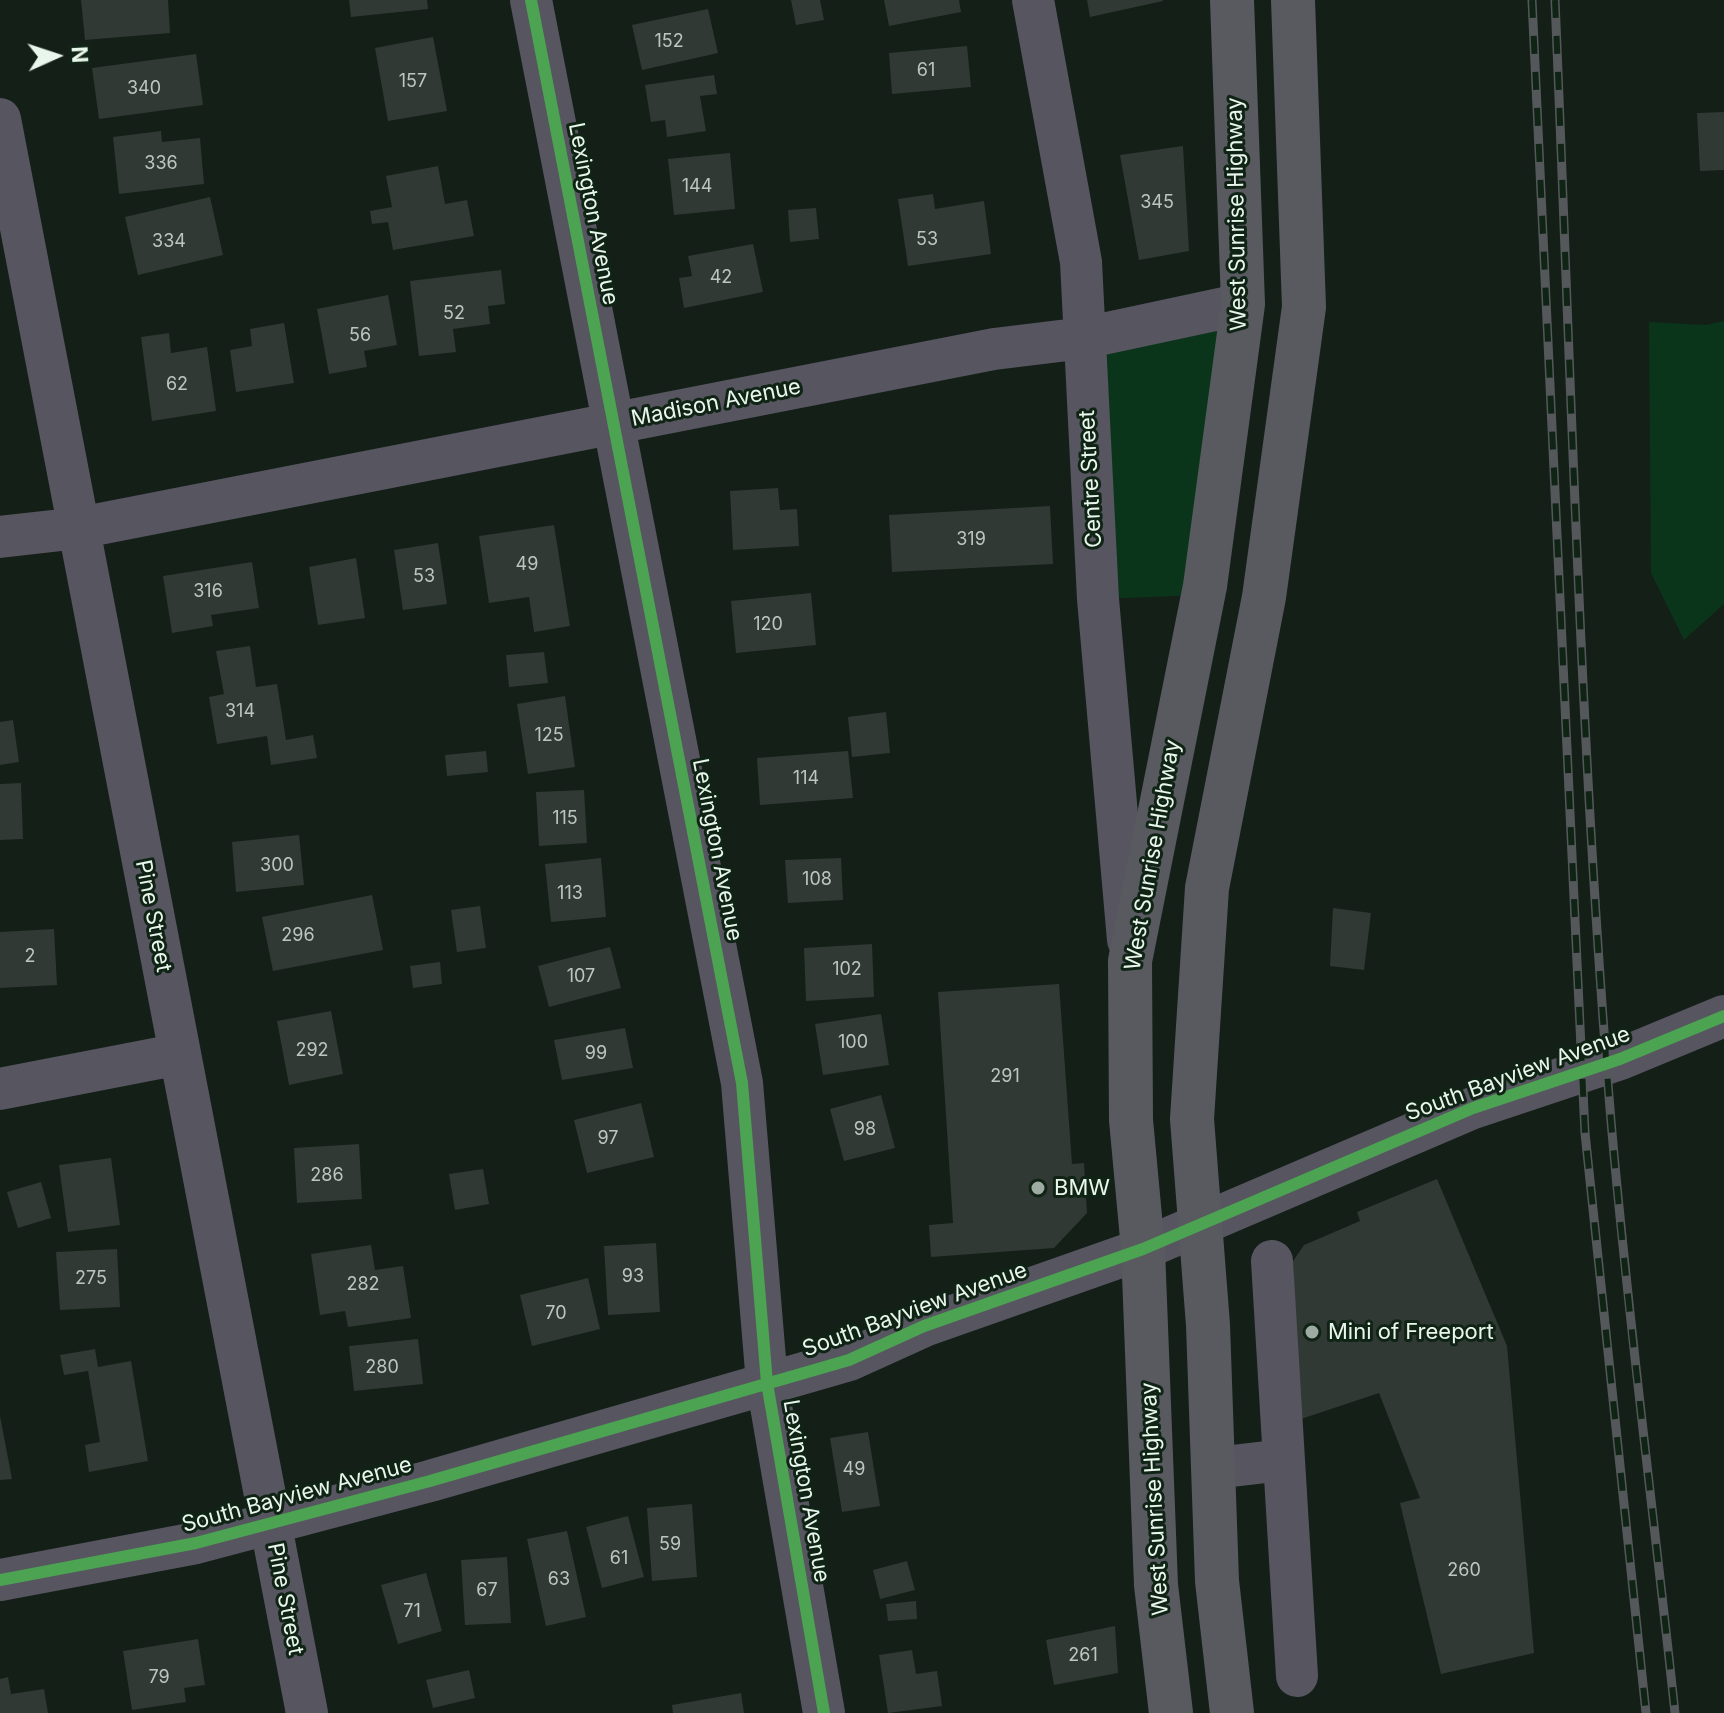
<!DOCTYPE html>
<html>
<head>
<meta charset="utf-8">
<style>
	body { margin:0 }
	#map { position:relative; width:1724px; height:1713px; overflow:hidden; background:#141f18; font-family:Inter,sans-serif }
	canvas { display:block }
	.north { position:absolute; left:16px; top:16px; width:80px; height:80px; -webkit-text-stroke:6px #102416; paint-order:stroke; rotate:87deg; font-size:22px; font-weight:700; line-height:32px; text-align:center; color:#e9f6ec }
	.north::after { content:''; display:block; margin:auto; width:28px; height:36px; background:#e9f6ec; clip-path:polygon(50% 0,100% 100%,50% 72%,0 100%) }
</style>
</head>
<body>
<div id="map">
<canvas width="1724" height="1713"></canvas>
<div class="north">N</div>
</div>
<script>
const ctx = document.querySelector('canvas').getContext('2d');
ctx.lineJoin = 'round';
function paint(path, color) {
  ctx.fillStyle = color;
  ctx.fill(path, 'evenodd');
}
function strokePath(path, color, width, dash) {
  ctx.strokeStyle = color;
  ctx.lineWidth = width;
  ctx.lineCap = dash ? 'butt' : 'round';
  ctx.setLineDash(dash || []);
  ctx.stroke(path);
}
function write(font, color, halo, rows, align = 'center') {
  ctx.font = font + ' Inter,sans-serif';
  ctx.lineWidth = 6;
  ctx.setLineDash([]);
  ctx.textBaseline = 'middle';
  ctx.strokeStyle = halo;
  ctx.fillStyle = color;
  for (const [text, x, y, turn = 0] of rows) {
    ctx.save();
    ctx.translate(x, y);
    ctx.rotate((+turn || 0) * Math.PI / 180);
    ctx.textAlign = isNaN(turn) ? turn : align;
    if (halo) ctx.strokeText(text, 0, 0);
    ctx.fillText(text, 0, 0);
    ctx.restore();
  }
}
paint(new Path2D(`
	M1243 304 1203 595 1098 599 1084 342Z
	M1724 321V604L1684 640 1651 573 1649 322 1706 325Z`), '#0a351b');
paint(new Path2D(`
	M81 0H168L170 33 85 40Z
	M349 0H427L428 9 351 17Z
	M791 0H820L824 20 796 25Z
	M884 0H959L961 12 889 26Z
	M1087 0H1163V1L1090 17Z
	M708 9 718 53 642 70 632 25Z
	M433 37 447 111 388 121 375 48Z
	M967 46 971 87 892 94 889 53Z
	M196 54 203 105 99 119 92 68Z
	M714 75 717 94 700 96 706 131 667 137 665 120 651 122 645 85Z
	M1724 112V170L1700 171 1697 113Z
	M161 131 162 142 200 138 204 184 119 194 113 137Z
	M1183 146 1189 251 1139 260 1120 155Z
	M730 153 735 209 674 215 668 159Z
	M438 166 445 204 467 200 474 236 393 250 388 222 372 224 370 211 392 207 386 176Z
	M933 194 935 209 984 201 991 254 908 266 898 199Z
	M210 197 223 255 138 275 125 217Z
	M816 208 819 239 790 242 788 210Z
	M753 244 763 292 684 308 679 278 692 276 688 256Z
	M501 270 505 304 488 306 490 324 453 329 456 352 419 356 410 281Z
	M388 295 397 345 364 351 367 367 329 374 317 309Z
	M284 323 294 383 236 392 230 350 252 346 250 329Z
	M169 333 171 353 207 347 216 411 152 421 141 337Z
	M778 488 780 510 797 509 799 546 733 550 730 491Z
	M1050 506 1053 564 892 572 889 515Z
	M554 525 570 626 534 632 529 597 489 603 479 536Z
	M438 543 447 604 403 610 394 550Z
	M356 558 365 618 318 625 309 567Z
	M252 562 259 608 211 615 213 626 172 633 163 576Z
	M811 593 816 645 736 653 731 601Z
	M250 646 256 687 277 684 286 740 313 735 317 758 271 765 267 736 217 744 209 697 224 694 216 651Z
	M544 652 548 683 509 687 506 655Z
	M565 696 575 767 528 774 517 704Z
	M886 712 890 753 852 757 848 717Z
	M13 720 19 762 0 765V722Z
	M486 751 488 772 447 776 445 755Z
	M848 751 853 798 760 805 757 758Z
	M21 783 23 839 0 840V784Z
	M584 790 587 843 539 846 536 792Z
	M299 835 304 885 236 892 232 842Z
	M601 858 606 917 551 922 545 864Z
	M841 858 843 900 788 903 785 860Z
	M372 895 383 950 273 971 262 917Z
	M480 906 486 948 457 952 451 910Z
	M1333 908 1371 913 1364 970 1330 966Z
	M54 929 57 985 0 988V932Z
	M872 944 874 997 806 1001 804 948Z
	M610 947 621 988 549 1007 538 966Z
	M440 962 442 984 413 988 410 966Z
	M1059 984 1072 1164 1084 1163 1087 1213 1054 1248 931 1257 929 1225 953 1223 938 992Z
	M331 1011 343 1074 289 1085 277 1021Z
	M881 1014 889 1065 823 1075 815 1024Z
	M625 1028 633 1068 562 1080 554 1040Z
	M881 1095 895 1148 844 1161 830 1109Z
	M641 1103 654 1157 587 1173 574 1120Z
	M359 1144 362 1199 297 1203 294 1148Z
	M111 1158 120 1225 68 1232 59 1165Z
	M483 1169 489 1204 455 1210 449 1174Z
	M1437 1179 1507 1346 1534 1653 1441 1674 1400 1503 1420 1498 1379 1393 1298 1420 1293 1261 1304 1245 1360 1221 1357 1212Z
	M41 1182 51 1218 18 1228 7 1192Z
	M656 1243 660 1312 608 1315 604 1246Z
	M371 1245 375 1270 403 1266 411 1318 348 1327 345 1311 320 1315 311 1254Z
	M117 1249 120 1307 60 1310 56 1252Z
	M588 1278 600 1329 532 1346 520 1295Z
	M418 1339 423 1384 354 1391 349 1346Z
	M95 1349 98 1367 131 1361 148 1461 89 1472 85 1445 100 1442 88 1371 64 1375 60 1355Z
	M0 1416 12 1479 0 1480Z
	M868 1432 880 1506 842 1512 830 1438Z
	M692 1504 697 1577 652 1581 647 1508Z
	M628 1516 644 1577 602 1588 586 1527Z
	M567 1531 586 1617 546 1626 527 1539Z
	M507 1557 511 1623 465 1625 461 1560Z
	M907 1561 915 1590 880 1599 873 1570Z
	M426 1573 442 1631 398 1644 381 1585Z
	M916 1601 917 1619 888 1621 886 1604Z
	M1115 1626 1118 1673 1054 1685 1046 1640Z
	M198 1639 205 1685 184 1688 186 1702 132 1710 123 1651Z
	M912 1650 916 1674 937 1671 942 1706 888 1713 879 1655Z
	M469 1670 475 1698 433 1708 426 1680Z
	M8 1677 11 1694 44 1689 48 1713H0V1679Z
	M741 1693 744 1713H673L672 1705Z`), '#303933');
strokePath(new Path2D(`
	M531 0 742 1083 767 1383 824 1713
	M1033 0 1081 262 1098 599 1128 940
	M0 119 307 1713
	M0 537 79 528 994 349 1084 338 1243 304
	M0 1089 180 1054
	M1272 1261 1297 1676
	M1215 1468 1283 1460
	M0 1580 196 1543 430 1481 849 1360 924 1326 1143 1249 1473 1108 1620 1059 1724 1016`), '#565560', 42);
strokePath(new Path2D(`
	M1171 1713 1156 1585 1143 1249 1131 1120 1130 961 1205 586 1243 304 1232 0
	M1232 1713 1217 1581 1208 1325 1192 1119 1207 888 1264 597 1304 307 1293 0`), '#585a60', 44);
const rail = new Path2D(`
	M1532 0 1585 1133 1646 1713
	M1555 0C1571 374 1580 748 1611 1121 1628 1318 1654 1516 1675 1713`);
strokePath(rail, '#55585b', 9);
strokePath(rail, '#102416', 6, [18]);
strokePath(new Path2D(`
	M531 0 742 1083 767 1383 824 1713
	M0 1580 196 1543 430 1481 849 1360 924 1326 1143 1249 1473 1108 1620 1059 1724 1016`), '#4ca352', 12);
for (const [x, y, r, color] of [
	[1038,1188,8,"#9eaba2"],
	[1312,1332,8,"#9eaba2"]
]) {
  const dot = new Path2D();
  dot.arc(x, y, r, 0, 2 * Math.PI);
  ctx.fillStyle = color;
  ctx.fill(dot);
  strokePath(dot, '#102416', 3);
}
write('18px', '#bbc7be', null, [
	["152",669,42],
	["61",926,71],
	["157",413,82],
	["340",144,89],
	["336",161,164],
	["144",697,187],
	["345",1157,203],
	["53",927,240],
	["334",169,242],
	["42",721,278],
	["52",454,314],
	["56",360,336],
	["62",177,385],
	["319",971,540],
	["49",527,565],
	["53",424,577],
	["316",208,592],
	["120",768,625],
	["314",240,712],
	["125",549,736],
	["114",806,779],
	["115",565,819],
	["300",277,866],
	["108",817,880],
	["113",570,894],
	["296",298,936],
	["2",30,957],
	["102",847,970],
	["107",581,977],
	["100",853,1043],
	["292",312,1051],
	["99",596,1054],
	["291",1005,1077],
	["98",865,1130],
	["97",608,1139],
	["286",327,1176],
	["93",633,1277],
	["275",91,1279],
	["282",363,1285],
	["70",556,1314],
	["280",382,1368],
	["49",854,1470],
	["59",670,1545],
	["61",619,1559],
	["260",1464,1571],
	["63",559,1580],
	["67",487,1591],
	["71",412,1612],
	["261",1083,1656],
	["79",159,1678]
]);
write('22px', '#e9f6ec', '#102416', [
	["Lexington Avenue",593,214,79],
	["West Sunrise Highway",1237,214,-91],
	["Madison Avenue",716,403,-11],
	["Centre Street",1091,479,-93],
	["Lexington Avenue",717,850,79],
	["West Sunrise Highway",1153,855,-80],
	["Pine Street",153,916,79],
	["South Bayview Avenue",1518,1074,-20],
	["South Bayview Avenue",915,1310,-20],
	["Lexington Avenue",806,1491,80],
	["South Bayview Avenue",297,1495,-15],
	["West Sunrise Highway",1155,1499,-93],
	["Pine Street",285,1599,79]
]);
write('22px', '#e9f6ec', '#102416', [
	["BMW",1054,1188],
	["Mini of Freeport",1328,1332]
], 'left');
</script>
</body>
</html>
